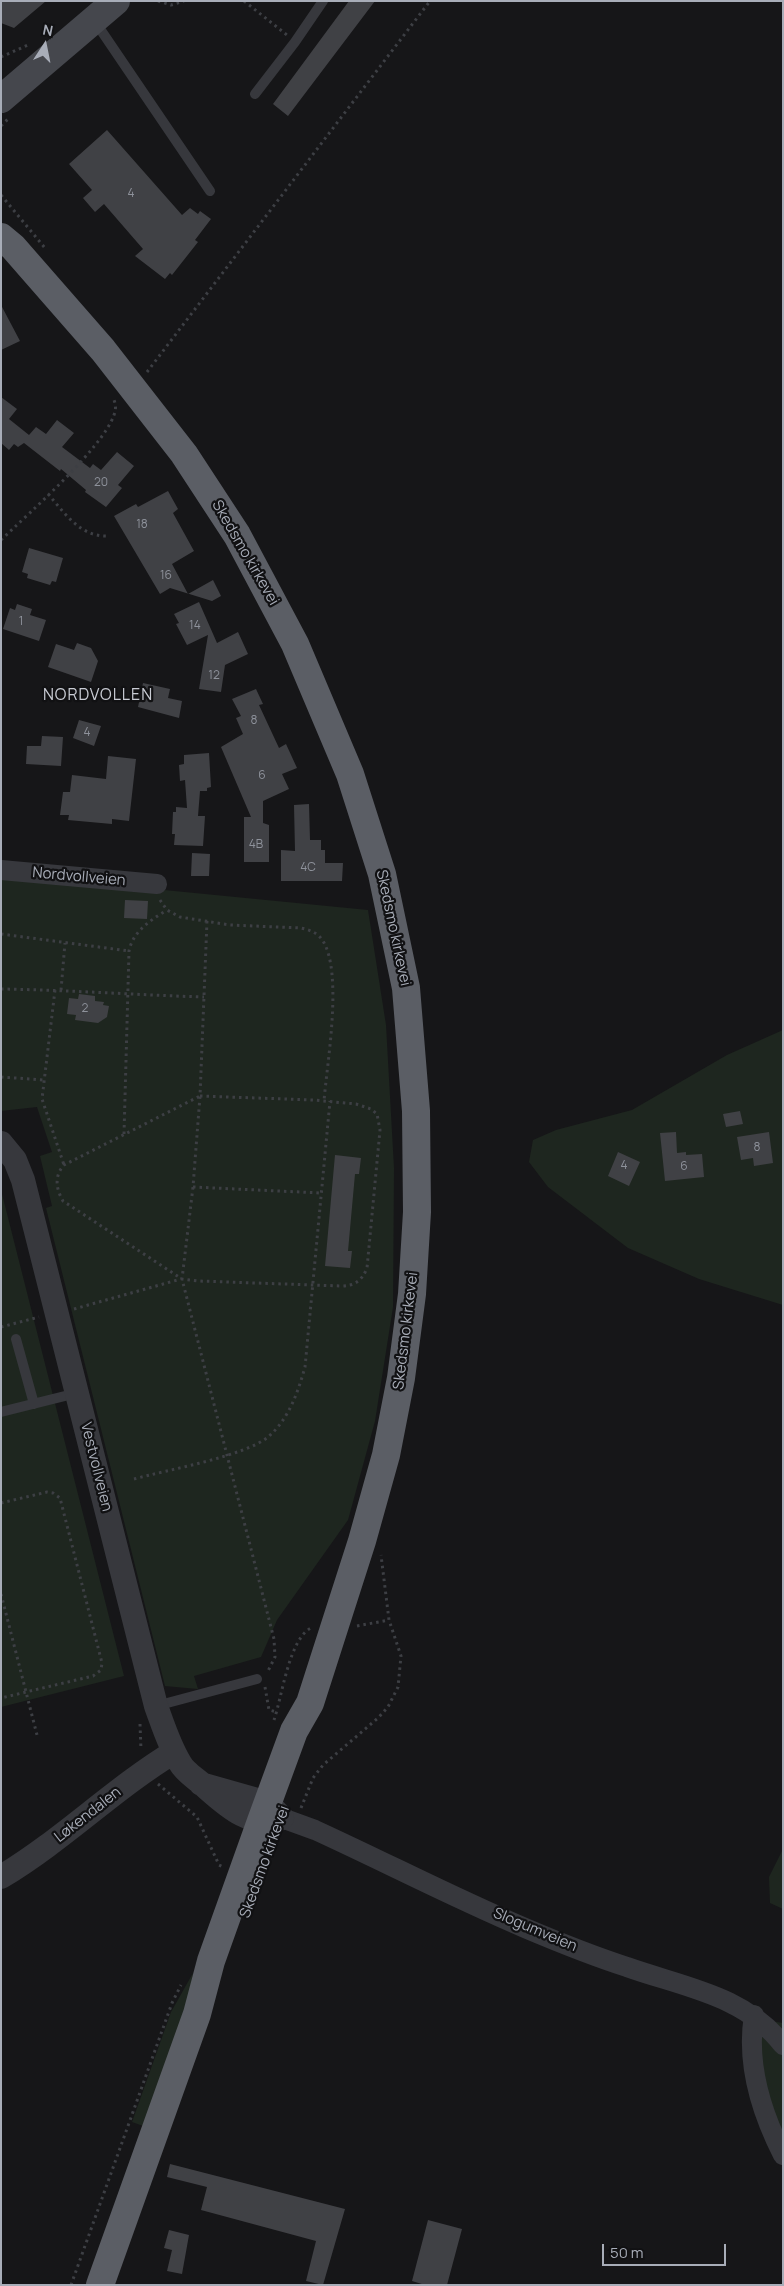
<!DOCTYPE html>
<html>
<head>
<meta charset="utf-8">
<style>
	body { margin:0 }
	#map { position:relative; width:784px; height:2286px; overflow:hidden; background:#161618; font-family:Manrope,sans-serif }
	canvas { display:block }
	.frame { position:absolute; inset:0; border:2px solid #a8adb8; pointer-events:none }
	.north { position:absolute; left:20px; top:20px; width:50px; height:50px; -webkit-text-stroke:4px #111113; paint-order:stroke; rotate:11deg; font-size:14px; font-weight:700; line-height:20px; text-align:center; color:#a8adb8 }
	.north::after { content:''; display:block; margin:auto; width:18px; height:22px; background:#a8adb8; clip-path:polygon(50% 0,100% 100%,50% 72%,0 100%) }
	.scale { position:absolute; left:602px; top:2244px; width:124px; height:22px; box-sizing:border-box; border:2px solid #a8adb8; border-top:0; padding-left:6px; font-size:15px; line-height:18px; white-space:nowrap; color:#a8adb8; -webkit-text-stroke:4px #111113; paint-order:stroke }
</style>
</head>
<body>
<div id="map">
<canvas width="784" height="2286"></canvas>
<div class="frame"></div>
<div class="north">N</div>
<div class="scale">50 m</div>
</div>
<script>
const ctx = document.querySelector('canvas').getContext('2d');
ctx.lineJoin = 'round';
function paint(path, color) {
  ctx.fillStyle = color;
  ctx.fill(path, 'evenodd');
}
function strokePath(path, color, width, dash) {
  ctx.strokeStyle = color;
  ctx.lineWidth = width;
  ctx.lineCap = dash ? 'butt' : 'round';
  ctx.setLineDash(dash || []);
  ctx.stroke(path);
}
function write(font, color, halo, rows, align = 'center') {
  ctx.font = font + ' Manrope,sans-serif';
  ctx.lineWidth = 4.5;
  ctx.setLineDash([]);
  ctx.textBaseline = 'middle';
  ctx.strokeStyle = halo;
  ctx.fillStyle = color;
  for (const [text, x, y, turn = 0] of rows) {
    ctx.save();
    ctx.translate(x, y);
    ctx.rotate((+turn || 0) * Math.PI / 180);
    ctx.textAlign = isNaN(turn) ? turn : align;
    if (halo) ctx.strokeText(text, 0, 0);
    ctx.fillText(text, 0, 0);
    ctx.restore();
  }
}
paint(new Path2D(`
	M1 874 368 910 386 1025 394 1168 393 1307 375 1421 348 1520 277 1620 261 1657 194 1676 198 1689 165 1686 46 1208 52 1206 40 1156 52 1152 37 1107 1 1111Z
	M783 1030V1305L699 1279 628 1248 548 1187 529 1162 533 1140 556 1130 632 1110 727 1055Z
	M1 1190 124 1676 1 1707Z
	M783 1849V1909L770 1903 769 1877Z
	M193 1973 187 2006 146 2127 132 2122 171 2012Z
	M764 2020 783 2023V2167L767 2142 750 2027Z`), '#1e261f');
paint(new Path2D(`
	M1 1H46L14 28 1 23Z
	M349 1H375L288 116 273 104Z
	M107 130 182 215 190 208 198 214 200 211 211 219 195 240 198 242 172 275 170 273 165 279 135 256 143 249 104 204 95 212 83 198 92 190 69 164Z
	M1 305 20 341 1 350Z
	M1 397 17 409 9 419 29 435 36 427 46 434 57 420 74 433 62 447 90 468 93 464 101 470 117 452 134 466 118 485 122 488 106 507 85 492 86 490 61 469 60 471 24 443 18 447 14 444 9 450 1 443Z
	M168 491 178 509 173 513 194 551 172 564 188 594 213 580 221 596 212 601 170 588 160 594 114 516 136 504 138 507Z
	M29 548 63 558 56 582 52 581 50 585 27 578 28 574 22 572Z
	M199 602 217 643 238 632 248 654 225 665 221 692 199 689 208 635 187 645 176 624 179 623 174 614Z
	M17 604 32 609 30 615 46 620 39 641 3 629 10 608 15 610Z
	M77 643 91 648 98 661 91 682 48 667 56 644 74 650Z
	M143 683 170 689 168 698 182 701 179 718 138 707Z
	M256 689 263 704 259 705 279 748 286 744 297 768 282 774 289 789 263 801V823L269 825V862H244V817H251L221 747 243 734 236 718 241 716 232 699Z
	M79 720 101 726 94 746 73 738Z
	M42 736 63 737 61 766 26 764 27 746H41Z
	M209 753 211 787 207 788V791H200L198 816H205L203 846 174 845 175 834H172L173 812H176V807L187 808 185 780 180 781 179 765 184 764V755Z
	M108 756 136 759 129 821 112 819V824L68 820 69 815H60L63 792H70L72 775 106 779Z
	M309 804 310 840H321V850H325V863H343L342 881H281V850L295 851 294 805Z
	M192 853 210 854 209 876H191Z
	M125 900 148 901 147 919 124 918Z
	M79 994 95 996V1001L104 1002 103 1005 109 1006 107 1017 98 1023 75 1020 76 1015 67 1014 69 998 78 999Z
	M740 1111 743 1124 726 1127 723 1114Z
	M676 1132 677 1153 686 1152V1155L702 1154 704 1177 665 1181 660 1133Z
	M769 1132 773 1163 754 1166 753 1158 741 1160 737 1137Z
	M618 1152 640 1162 629 1186 608 1176Z
	M335 1155 361 1158 359 1174H355L348 1251H352L350 1268 325 1266Z
	M170 2164 345 2209 323 2285 306 2281 316 2241 201 2210 207 2187 167 2177Z
	M428 2220 462 2229 447 2285H425L412 2281Z
	M169 2230 189 2235 182 2274 167 2271 172 2250 164 2248Z`), '#404145');
strokePath(new Path2D(`
	M158 1 171 5 184 1
	M244 1 287 35
	M1 57 28 45
	M1 126 8 119
	M1 195 45 248
	M147 372 430 1
	M48 494C64 512 79 536 106 536
	M1 540C29 513 102 449 114 415 116 410 116 405 114 400
	M160 900 167 910 180 917 230 925 301 928C310 930 318 933 323 941 343 974 327 1063 324 1101
	M207 921 200 1096 193 1187 182 1279 274 1639 275 1657 267 1673
	M1 934 129 951
	M1 989C69 990 136 995 204 997
	M55 990 42 1099 64 1165
	M61 990 65 943
	M1 1077 44 1080
	M200 1096 313 1100 356 1104 371 1109 377 1114 380 1130 367 1268C362 1281 354 1286 341 1286L199 1281 182 1279 63 1201C56 1189 54 1176 64 1165Z
	M124 1134 129 951C133 931 151 920 167 910
	M193 1187 321 1193
	M74 1309 181 1279
	M1 1327 39 1317
	M134 1479C167 1470 245 1456 268 1437 289 1419 298 1392 305 1367L330 1101
	M1 1503 47 1492 53 1493 60 1498 102 1663 101 1670 93 1676 1 1698
	M1 1594 37 1735
	M357 1626 389 1620
	M265 1687 269 1710 277 1712
	M274 1720C282 1697 289 1639 311 1628
	M140 1724 141 1750
	M158 1784 197 1817 219 1865 223 1867
	M301 1808 313 1778 323 1765 378 1718 388 1707 398 1687 401 1656 389 1620 381 1555
	M71 2285 172 2003 181 1985`), '#3d3f44', 3, [2.5, 4]);
strokePath(new Path2D(`
	M94 20 210 191
	M255 94 295 42 323 1
	M16 1339 34 1404
	M1 1412 77 1393
	M156 1706 257 1679`), '#37383d', 10);
strokePath(new Path2D(`
	M1 870 157 884
	M282 1818 315 1830C385 1862 454 1898 525 1928 558 1942 593 1956 627 1967 683 1987 745 1995 783 2045
	M754 2015C746 2064 761 2112 783 2155`), '#37383d', 20);
strokePath(new Path2D(`
	M1 1143 15 1160 23 1180 156 1706C163 1725 169 1745 180 1763 185 1772 194 1777 202 1784 224 1803 250 1830 282 1818L268 1803 201 1784
	M1 1877C63 1840 113 1789 174 1752`), '#37383d', 24);
strokePath(new Path2D(`
	M1 99 116 1`), '#45474d', 28);
strokePath(new Path2D(`
	M1 237 13 247 103 350 184 454 237 535 295 644 350 774 382 874 406 988 416 1111 417 1212 412 1294 401 1378 386 1455 362 1541 310 1703 294 1731 261 1821 211 1961 197 2014 100 2285`), '#5b5e65', 28);
write('12px', '#8e929b', null, [
	["4",131,194],
	["20",101,483],
	["18",142,525],
	["16",166,576],
	["1",21,622],
	["14",195,626],
	["12",214,676],
	["8",254,721],
	["4",87,733],
	["6",262,776],
	["4B",256,845],
	["4C",308,868],
	["2",85,1009],
	["8",757,1148],
	["4",624,1166],
	["6",684,1167]
]);
write('15px', '#a8adb8', '#111113', [
	["Skedsmo kirkevei",245,553,60],
	["Nordvollveien",79,877,5],
	["Skedsmo kirkevei",393,928,78],
	["Skedsmo kirkevei",406,1331,-83],
	["Vestvollveien",96,1467,76],
	["Løkendalen",88,1815,-38],
	["Skedsmo kirkevei",265,1862,-70],
	["Slogumveien",535,1930,23]
]);
ctx.letterSpacing = '1px';
write('16px', '#c9ccd4', '#111113', [
	["NORDVOLLEN",98,696]
]);
ctx.letterSpacing = '0px';
</script>
</body>
</html>
